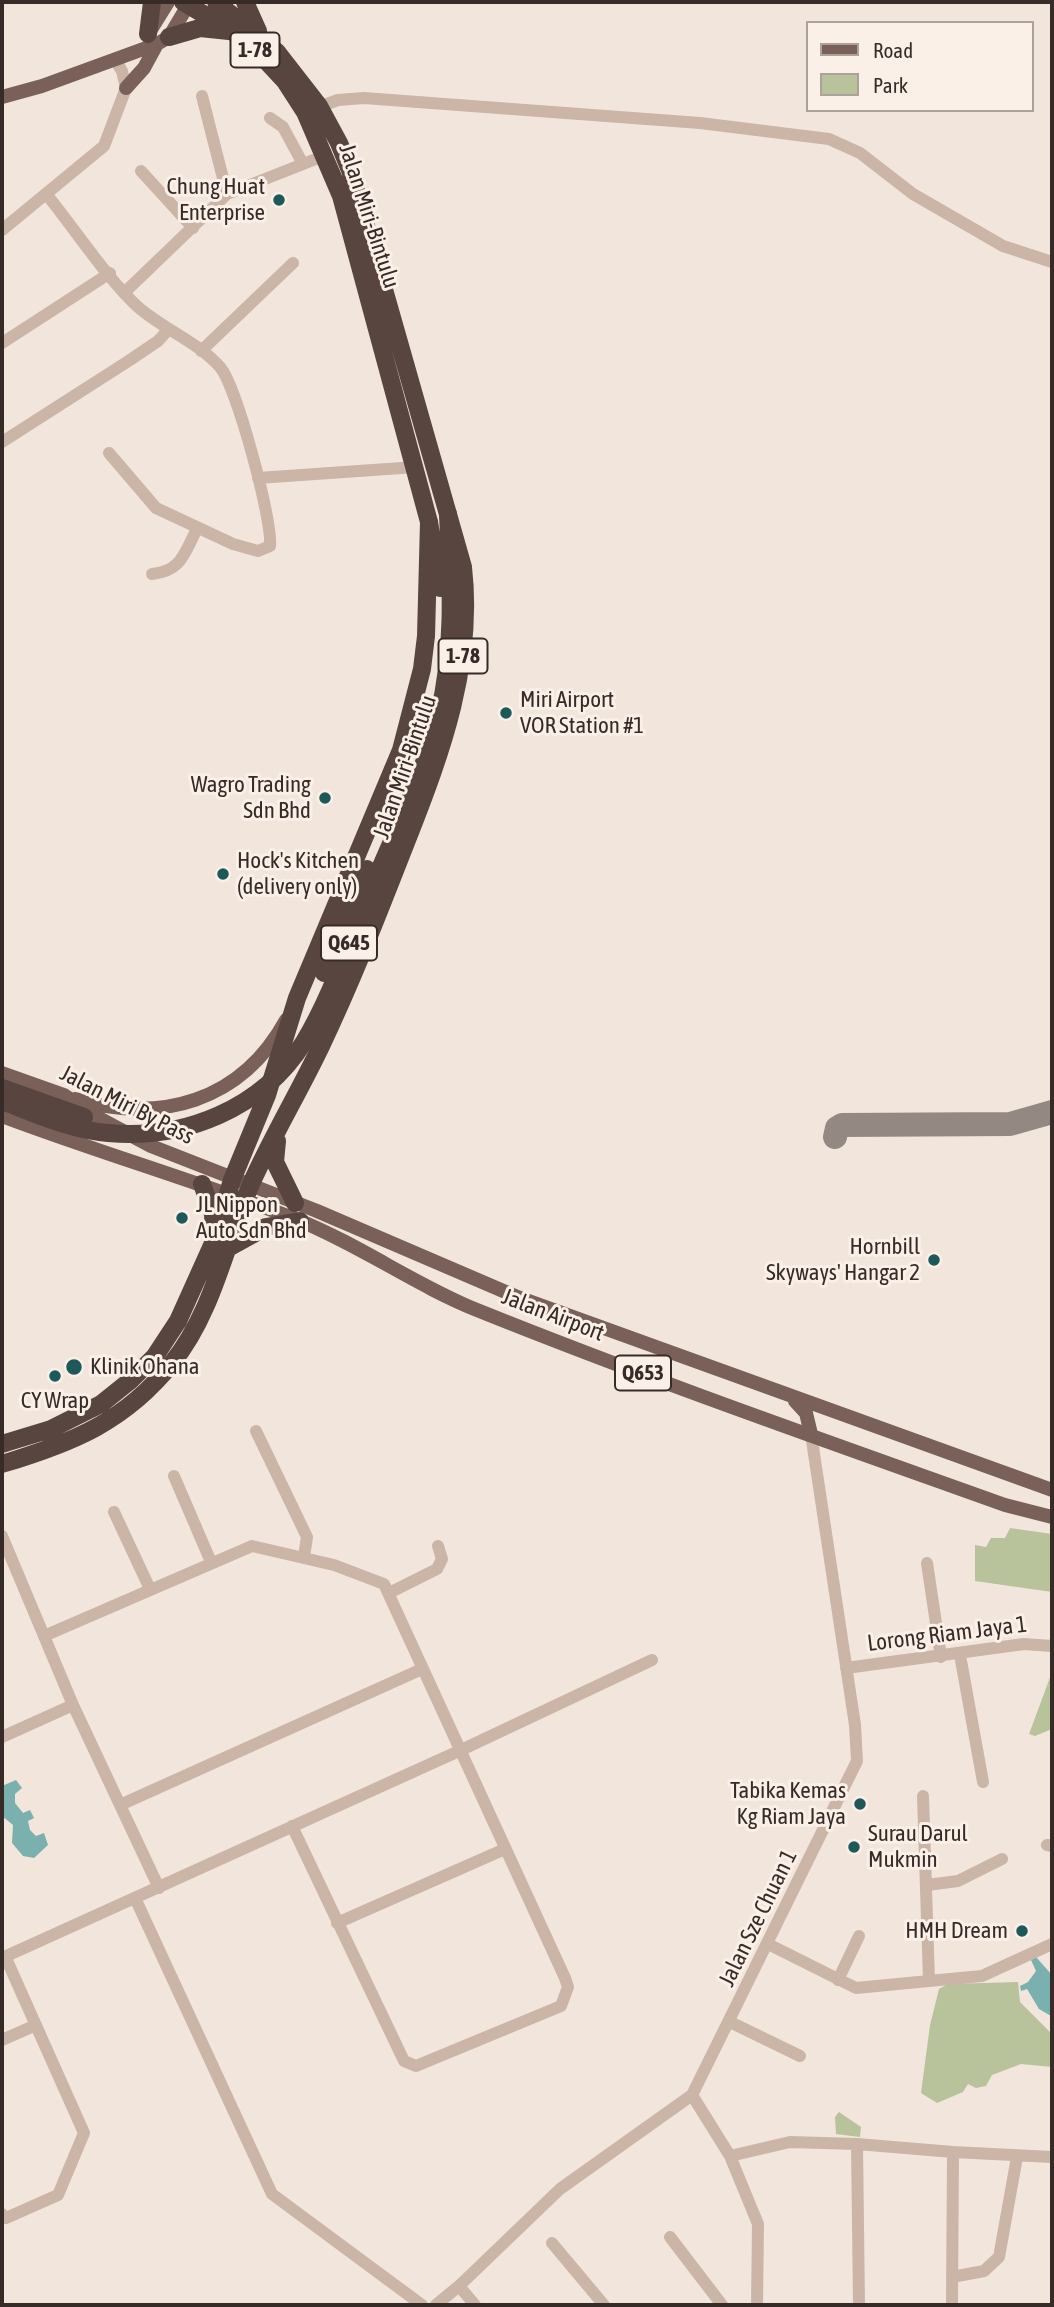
<!DOCTYPE html>
<html>
<head>
<meta charset="utf-8">
<style>
	body { margin:0 }
	#map { position:relative; width:1054px; height:2307px; overflow:hidden; background:#f2e6dc; font-family:"Asap Condensed",sans-serif }
	canvas { display:block }
	.frame { position:absolute; inset:0; border:4px solid #372b28; pointer-events:none }
	.legend { position:absolute; left:806px; top:21px; width:228px; height:91px; box-sizing:border-box; background:#faf0e8; border:2px solid #aca19b; margin:0; padding:9px 12px; list-style:none; font-size:21px; color:#372b28 }
	.legend li { display:flex; align-items:center; gap:14px; height:35px }
	.legend b { width:35px; border:2px solid #aca19b }
</style>
</head>
<body>
<div id="map">
<canvas width="1054" height="2307"></canvas>
<div class="frame"></div>
<ul class="legend">
<li><b style="height:9px;background:#796159"></b>Road</li>
<li><b style="height:19px;background:#b8c29b"></b>Park</li>
</ul>
</div>
<script>
const ctx = document.querySelector('canvas').getContext('2d');
ctx.lineJoin = 'round';
function paint(path, color) {
  ctx.fillStyle = color;
  ctx.fill(path, 'evenodd');
}
function strokePath(path, color, width, dash) {
  ctx.strokeStyle = color;
  ctx.lineWidth = width;
  ctx.lineCap = dash ? 'butt' : 'round';
  ctx.setLineDash(dash || []);
  ctx.stroke(path);
}
function write(font, color, halo, rows, align = 'center') {
  ctx.font = font + ' "Asap Condensed",sans-serif';
  ctx.lineWidth = 6;
  ctx.setLineDash([]);
  ctx.textBaseline = 'middle';
  ctx.strokeStyle = halo;
  ctx.fillStyle = color;
  for (const [text, x, y, turn = 0] of rows) {
    ctx.save();
    ctx.translate(x, y);
    ctx.rotate((+turn || 0) * Math.PI / 180);
    ctx.textAlign = isNaN(turn) ? turn : align;
    if (halo) ctx.strokeText(text, 0, 0);
    ctx.fillText(text, 0, 0);
    ctx.restore();
  }
}
paint(new Path2D(`
	M1010 1528 1052 1534V1592L975 1581V1545L986 1547 991 1538H1005Z
	M1052 1672V1729L1035 1736 1029 1734Z
	M1018 1982 1020 2002 1052 2034V2067L1021 2064 992 2075 986 2086 976 2088 968 2084 963 2092 937 2103 921 2093 930 2025 939 1989 948 1984Z
	M839 2112 861 2127 860 2137 836 2134 835 2117Z`), '#b8c29b');
paint(new Path2D(`
	M16 1780 22 1788 15 1794V1803L23 1813 30 1810 34 1818 28 1821 30 1830 36 1836 44 1833 48 1845 34 1858 23 1856 12 1843 13 1825 2 1816V1786Z
	M1036 1957 1052 1975 1051 2016 1039 2009 1027 1989 1021 1991 1020 1986 1028 1982 1036 1971 1031 1960Z`), '#7ab0ae');
strokePath(new Path2D(`
	M835 1137 837 1128 842 1125 1010 1124 1052 1112`), '#948882', 24);
strokePath(new Path2D(`
	M202 96 227 194
	M313 109 338 100 364 98 700 123 829 139 860 153 913 194 1003 246 1052 262
	M270 118 283 127 303 164
	M141 171 193 228
	M47 195C74 228 108 280 138 307 163 329 198 342 220 367 236 385 273 521 270 546L258 551 233 544 156 508 109 453
	M2 230 104 146 126 88 122 71 115 60
	M125 292 227 194 326 155
	M2 343 110 273
	M201 351 293 263
	M2 442 130 360 158 341 168 330
	M258 478 416 467
	M152 574C182 571 184 553 197 529
	M256 1431 307 1537 304 1557
	M174 1476 211 1562
	M114 1512 150 1589
	M2 1536 73 1705 159 1888
	M927 1563 941 1657
	M389 1593 437 1569 442 1559 438 1546
	M44 1636 252 1546 334 1565 384 1584 565 1978 568 1987 561 2006 416 2066 404 2061 292 1826
	M960 1655 983 1782
	M846 1668 1024 1644 1052 1646
	M2 1737 73 1705
	M120 1805 422 1669
	M1047 1845 1052 1846
	M927 1885 958 1881 1002 1859
	M135 1898 272 2194 422 2305
	M337 1923 505 1849
	M768 1944 856 1988 929 1981 923 1796
	M2 1958 459 1751 652 1660
	M838 1980 859 1936
	M929 1981 982 1976 1052 1944
	M730 2022 800 2056
	M2 2040 36 2025
	M692 2095 730 2156 758 2224 757 2305
	M857 2144 953 2152 952 2305
	M953 2152 1052 2157
	M730 2156 790 2142 857 2144 859 2305
	M2 2214 6 2218 58 2195 84 2133 5 1956
	M670 2237 722 2305
	M552 2243 604 2305
	M952 2277 984 2271 999 2257 1017 2157
	M436 2305 459 2286
	M475 2305 459 2286 560 2189 692 2095 857 1761 855 1725 811 1434`), '#cbb5a7', 12);
strokePath(new Path2D(`
	M150 31 168 2
	M126 88 144 68 157 44
	M2 97 42 86 157 44 169 37 190 2
	M2 1073 64 1095 93 1115 151 1146 317 1211 515 1296 1052 1490
	M75 1099C160 1124 241 1102 286 1020
	M2 1116C100 1153 200 1182 298 1220 360 1245 415 1285 477 1310 651 1380 829 1442 1005 1505L1052 1517
	M795 1401 806 1413 811 1434`), '#796159', 14);
strokePath(new Path2D(`
	M245 2 258 31
	M148 34 152 2
	M169 37 200 28 229 31
	M277 1141 275 1162 295 1203
	M202 1184 213 1214 214 1234
	M226 1249 266 1227 300 1221
	M2 1444 51 1429 101 1404 131 1380 155 1356 178 1321 214 1241 232 1180 267 1095 297 998 401 750 422 669 426 636 429 522 341 196 305 112 285 81 258 52 232 31 183 2
	M2 1464C72 1443 125 1422 172 1363 213 1313 226 1242 251 1184 272 1137 299 1092 321 1046 353 979 380 909 407 840 442 751 474 664 463 567L350 170 339 143 319 106 277 52 216 2`), '#58453f', 18);
strokePath(new Path2D(`
	M429 522 440 588
	M324 973 367 869
	M2 1088 84 1117
	M2 1101C36 1114 71 1130 108 1133 184 1140 262 1109 304 1042 331 997 348 945 368 897 393 837 423 777 439 714 455 648 451 581 448 514`), '#58453f', 18);
for (const [x, y, r, color] of [
	[279,200,7,"#1d5959"],
	[506,713,7,"#1d5959"],
	[325,798,7,"#1d5959"],
	[223,874,7,"#1d5959"],
	[182,1218,7,"#1d5959"],
	[934,1260,7,"#1d5959"],
	[74,1367,9,"#1d5959"],
	[55,1376,7,"#1d5959"],
	[860,1804,7,"#1d5959"],
	[854,1847,7,"#1d5959"],
	[1022,1931,7,"#1d5959"]
]) {
  const dot = new Path2D();
  dot.arc(x, y, r, 0, 2 * Math.PI);
  ctx.fillStyle = color;
  ctx.fill(dot);
  strokePath(dot, '#faf0e8', 2.5);
}
for (const [x, y, w] of [
	[255,50,49],
	[463,656,49],
	[349,943,56],
	[643,1373,56]
]) {
  const box = new Path2D();
  box.roundRect(x - w / 2, y - 17.5, w, 35, 5);
  ctx.fillStyle = '#faf0e8';
  ctx.fill(box);
  strokePath(box, '#372b28', 2);
}
write('bold 21px', '#372b28', null, [
	["1-78",255,50],
	["1-78",463,656],
	["Q645",349,943],
	["Q653",643,1373]
]);
write('23px', '#372b28', '#faf0e8', [
	["Chung Huat",265,187],
	["Enterprise",265,213],
	["Miri Airport",520,700,"left"],
	["VOR Station #1",520,726,"left"],
	["Wagro Trading",311,785],
	["Sdn Bhd",311,811],
	["Hock's Kitchen",237,861,"left"],
	["(delivery only)",237,887,"left"],
	["JL Nippon",196,1205,"left"],
	["Auto Sdn Bhd",196,1231,"left"],
	["Hornbill",920,1247],
	["Skyways' Hangar 2",920,1273],
	["Klinik Ohana",90,1367,"left"],
	["CY Wrap",55,1401,"center"],
	["Tabika Kemas",846,1791],
	["Kg Riam Jaya",846,1817],
	["Surau Darul",868,1834,"left"],
	["Mukmin",868,1860,"left"],
	["HMH Dream",1008,1931]
], 'right');
write('23px', '#372b28', '#faf0e8', [
	["Jalan Miri-Bintulu",369,216,72],
	["Jalan Miri-Bintulu",405,767,-71],
	["Jalan Miri By Pass",127,1105,27],
	["Jalan Airport",553,1315,21],
	["Lorong Riam Jaya 1",947,1634,-7],
	["Jalan Sze Chuan 1",758,1918,-64]
]);
</script>
</body>
</html>
